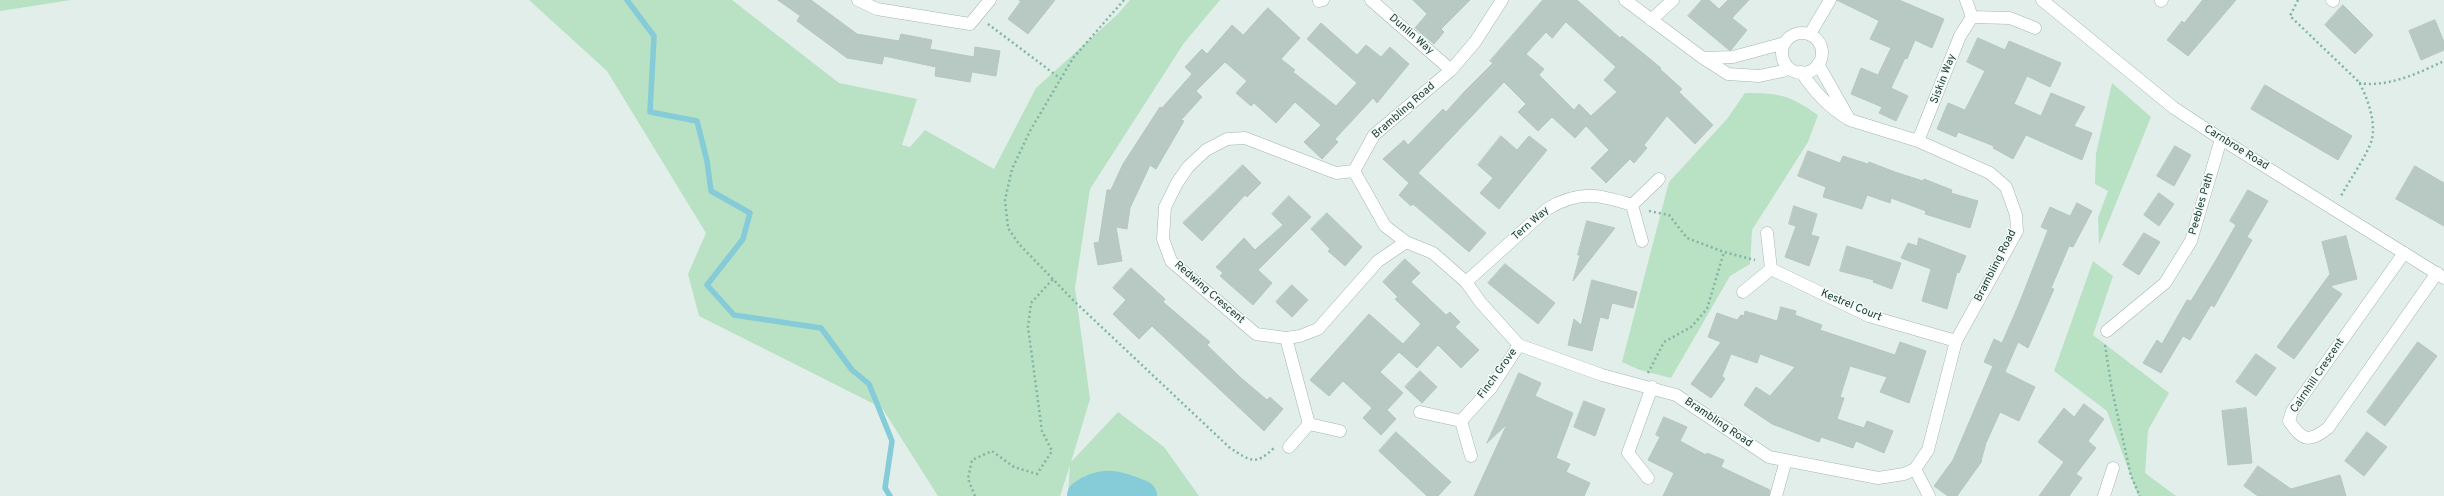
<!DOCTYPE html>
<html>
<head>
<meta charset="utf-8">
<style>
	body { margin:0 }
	canvas { display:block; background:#e2eee9 }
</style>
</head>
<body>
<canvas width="2444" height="496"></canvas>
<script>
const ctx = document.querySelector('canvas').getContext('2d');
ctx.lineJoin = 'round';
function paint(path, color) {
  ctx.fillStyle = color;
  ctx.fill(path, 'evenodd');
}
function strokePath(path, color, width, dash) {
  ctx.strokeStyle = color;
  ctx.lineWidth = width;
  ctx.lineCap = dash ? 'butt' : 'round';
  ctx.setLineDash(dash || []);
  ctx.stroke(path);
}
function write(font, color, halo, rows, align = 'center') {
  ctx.font = font + ' Overpass,sans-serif';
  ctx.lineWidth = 3;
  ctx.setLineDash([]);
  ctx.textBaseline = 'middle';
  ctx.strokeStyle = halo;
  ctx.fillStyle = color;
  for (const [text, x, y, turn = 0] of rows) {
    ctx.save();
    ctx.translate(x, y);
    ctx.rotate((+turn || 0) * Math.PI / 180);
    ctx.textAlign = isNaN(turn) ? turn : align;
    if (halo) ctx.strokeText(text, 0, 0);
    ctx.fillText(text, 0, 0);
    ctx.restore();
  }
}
paint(new Path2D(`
	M0 0H71L0 11Z
	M529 0H732L839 83 917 99 902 145 910 147 925 130 994 169 1036 88 1118 14 1130 0H1220L1184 43 1090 189 1075 288 1090 399 1071 462 1118 412 1164 447 1199 496H1068L1070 465 1060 496H938L882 408 699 316 688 274 706 233 607 71Z
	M2112 83 2151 117 2099 245 2098 218 2108 191 2095 184 2096 154Z
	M1745 93C1780 93 1789 95 1818 115L1808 142 1752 230 1750 264 1730 276 1671 378 1640 370 1622 362 1669 182 1727 119Z
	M2093 261 2113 276 2093 335 2169 393 2148 430 2145 473 2176 496H2138L2107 411 2054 371Z`), '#b9e1c4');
strokePath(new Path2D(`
	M627 0 654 36 650 112 697 121 707 161 711 191 750 213 743 239 707 285 734 315 821 328 852 370 869 384 892 441 885 488 890 496`), '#85cbd8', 5.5);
strokePath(new Path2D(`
	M1083 496C1104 481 1119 487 1141 496`), '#85cbd8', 32);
const building = new Path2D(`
	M778 0H811L857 34 899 41 901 34 932 40 930 49 974 57 975 47 1000 51 996 76 972 72 970 82 935 76 936 67 884 56 882 64 847 58 797 21 800 16Z
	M1019 0H1055L1028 34 1008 19 1021 1Z
	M1413 0H1470L1441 29 1444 32 1434 44 1415 28 1427 14Z
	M1543 0H1577L1620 38 1622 36 1661 68 1660 69 1682 89 1679 92 1713 125 1695 144 1667 116 1644 145 1647 148 1634 163 1630 159 1606 183 1591 168 1609 150 1586 126 1575 138 1552 117 1538 131 1518 112 1526 104 1504 82 1418 173 1486 233 1469 252 1413 204 1411 206 1399 195 1409 183 1383 159 1404 140 1408 145 1443 109 1446 112 1465 91 1493 63 1490 61ZM1566 22 1616 67 1604 80 1617 92 1591 116 1579 104 1574 110 1539 75 1544 69 1526 54 1546 32 1552 38Z
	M1702 0H1709L1719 9 1728 0H1749L1732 18 1747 30 1731 50H1729L1688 16Z
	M1837 0H1899L1944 19 1932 48 1915 40 1907 59 1905 58 1891 88 1908 96 1896 121 1879 113 1882 107 1851 94 1861 68 1878 75 1891 48 1870 39 1879 21Z
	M2203 0H2236L2188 56 2167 40 2182 21 2184 23Z
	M2343 5 2373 35 2355 54 2325 25Z
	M1268 8 1300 38 1281 59 1295 70 1293 72 1336 106 1357 83 1307 39 1321 23 1357 55 1366 45 1381 57 1390 47 1409 64 1377 103 1373 98 1335 139 1338 142 1322 159 1304 142 1321 125 1295 102 1276 123 1254 103 1251 106 1236 93 1247 81 1225 62 1196 91 1202 97 1181 120 1184 121 1156 169 1150 165 1130 208 1127 229 1116 227 1122 261 1098 265 1094 243 1099 242 1107 190H1110V192L1123 164 1160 107 1162 108 1192 74 1185 67 1202 49 1207 54 1232 25 1243 35Z
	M2435 20 2444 42V50L2421 60 2409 31Z
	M1978 38 2005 50 2009 41 2061 63 2050 87 2027 76 2014 104 2041 116 2051 93 2085 107 2074 126 2092 133 2082 160 2026 135 2013 159 1993 148 1994 146 1958 132 1956 137 1937 129 1948 103 1965 110 1985 71 1967 62Z
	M2265 85 2352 136 2338 160 2251 109Z
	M1501 136 1517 150 1529 136 1547 150 1499 209 1480 193 1493 178 1478 165Z
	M2175 146 2191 155 2174 186 2157 176Z
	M1808 151 1840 163 1843 156 1868 164 1869 162 1895 172 1923 181 1924 179 1952 190 1951 193 1978 201 1970 228 1925 214 1926 211 1891 198 1890 203 1867 195 1862 209 1823 197 1826 187 1798 176Z
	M1243 165 1261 183 1247 197 1245 195 1202 241 1183 223Z
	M2415 166 2444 183V226L2396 199Z
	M2248 190 2268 201 2247 237 2252 240 2214 307 2211 305 2190 340 2183 336 2161 373 2143 363 2157 340 2162 344 2187 300 2191 301 2216 260 2236 225 2230 221Z
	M2159 193 2174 204 2159 226 2144 215Z
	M1289 196 1311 217 1258 270 1272 283 1253 305 1220 276 1223 273 1216 267 1244 238 1255 250 1283 225 1272 214Z
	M2077 203 2092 211 2073 247 2069 246 2051 288 2054 289 2028 348 2018 342 2005 372 2035 387 2019 421 2000 412 1986 443 1981 461H1982L1957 496H1948L1934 486 1953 460 1993 366 1984 362 1994 339 2002 343 2019 304 2048 230 2041 227 2050 207 2070 216Z
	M1794 206 1817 214 1811 235 1819 237 1809 266 1785 257 1796 226 1789 224Z
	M1327 213 1362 247 1345 266 1328 251 1330 249 1311 229Z
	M1587 221 1615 228 1573 281 1580 255H1578Z
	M2144 233 2160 242 2139 275 2123 265Z
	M2346 236 2357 279 2330 286 2342 294 2294 359 2277 347 2330 274 2322 242Z
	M1919 238 1966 256 1959 273 1957 272 1947 309 1922 301 1931 269 1901 258 1908 243 1917 246Z
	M1847 246 1901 263 1892 289 1873 282 1874 280 1840 271Z
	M1405 259 1420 273 1411 282 1446 315 1450 312 1460 322 1455 327 1479 350 1461 368 1438 345 1417 368 1399 352 1380 372 1403 393 1387 410 1396 419 1381 435 1363 418 1372 408 1343 381 1329 396 1310 380 1369 314 1403 344 1421 324 1395 299 1398 297 1383 282Z
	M1505 264 1555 303 1538 324 1488 283Z
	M1131 268 1165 299 1163 302 1210 342 1207 345 1240 377 1267 400 1270 397 1283 409 1264 431 1152 326 1139 339 1113 314 1126 300 1113 288Z
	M1592 280 1637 292 1633 308 1612 303 1608 319 1600 317 1592 351 1568 345 1574 319 1581 325Z
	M1292 285 1308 300 1292 317 1276 302Z
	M1781 307 1796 311 1795 315 1822 325 1820 330 1895 355 1900 342 1926 351 1909 403 1880 392 1887 377 1850 366 1840 397 1844 398 1837 419 1864 428 1867 421 1893 431 1884 453 1856 441 1853 448 1821 437 1819 442 1772 424 1744 405 1756 387 1770 396 1795 367 1760 354 1757 363 1731 354 1722 376 1725 379 1711 398 1691 384 1721 342 1708 337 1717 313 1737 320 1741 315 1744 316 1745 311 1777 321Z
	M2418 342 2437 356 2385 426 2367 412Z
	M2256 354 2276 368 2256 396 2236 382Z
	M1420 371 1437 387 1422 403 1405 387Z
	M1519 373 1541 383 1535 396 1573 413 1556 458 1570 464 1566 472 1590 483 1584 496H1474L1507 424 1487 443Z
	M1584 401 1605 409 1595 436 1574 427Z
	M2084 404 2104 419 2088 441 2096 448 2076 474 2082 478 2069 496H2039L2064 462 2038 442 2064 408 2074 417Z
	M2246 408 2252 463 2228 465 2222 411Z
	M1664 417 1687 427 1680 441 1706 455 1707 453 1724 460 1721 467 1770 490 1769 496H1663L1674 473 1648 460 1660 437 1656 435Z
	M1396 432 1451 482 1438 496H1427L1379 451Z
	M2367 432 2387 447 2364 476 2345 461Z
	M2258 466 2291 489 2340 475 2346 496H2258L2244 486Z`);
paint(building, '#b7c9c2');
strokePath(building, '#b4c8c0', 1);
const minor = new Path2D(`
	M858 0 877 9 970 24 990 0
	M1371 0 1451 70
	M1502 0 1475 42 1451 70 1374 135 1354 171 1385 226 1406 242 1433 253 1466 282 1481 303 1519 345 1602 375 1676 395 1769 457 1878 478 1904 474 1915 469 1928 450 1956 341 2017 231 2016 215 2006 187 1990 173 1918 141 1850 120C1829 108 1815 92 1801 72
	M1625 0 1703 58 1728 74 1759 76 1783 71 1788 67
	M1966 0 1972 17 2010 18 2035 28
	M2332 0 2333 1
	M1319 1 1323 0
	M2161 1 2162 0
	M1651 20 1673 0
	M1782 53a20 20 0 1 1 40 0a20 20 0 1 1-40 0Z
	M1810 34 1830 0
	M1703 58 1733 57 1785 43
	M1818 64 1848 117
	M1918 141 1960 36 1972 17
	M1354 171 1336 173 1245 138 1227 139 1206 150 1188 167 1177 183 1165 207 1163 239 1171 261 1256 334 1286 338 1300 336 1318 329 1378 261 1406 242
	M1767 233 1771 269 1869 316 1956 341
	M1642 241 1632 205 1659 179
	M2404 253 2292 411 2289 421C2303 441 2308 443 2328 428L2437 273
	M1466 282 1547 209C1579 190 1598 194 1632 205
	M1743 292 1771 269
	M2107 331 2165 283 2191 241 2221 139
	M1286 338 1309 424
	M1420 412 1461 421
	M1289 447 1309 424 1340 431
	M1471 456 1461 421 1491 388 1519 345
	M1915 469 1929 496
	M1648 478 1628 453 1652 387
	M1776 496 1786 460
	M2104 496 2113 468`);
const tertiary = new Path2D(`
	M2042 0 2174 108 2221 139 2444 278`);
strokePath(minor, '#a4b7b0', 13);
strokePath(tertiary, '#a4b7b0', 13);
strokePath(new Path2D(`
	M1124 0 1073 58 1030 131 1012 169 1005 200 1008 228 1019 244 1074 301 1230 448C1251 461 1255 466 1274 448
	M2298 0 2290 16 2359 82C2367 97 2376 121 2372 139 2368 154 2349 181 2341 196
	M988 24 1061 79
	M2359 83C2387 88 2419 73 2444 61
	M1649 211 1669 215 1687 238 1724 252 1755 260
	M2105 345 2112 390 2131 476 2140 496
	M1648 373 1664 342 1691 327 1707 309 1724 252
	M975 496 968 479 972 460 992 451 1014 467 1037 474 1052 451 1042 431 1028 327 1031 303 1053 279`), '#7fb5a4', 2.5, [2, 3]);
strokePath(minor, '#fff', 12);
strokePath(tertiary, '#fff', 12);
write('11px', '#204138', '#f3faf6', [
	["Dunlin Way",1411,35,41],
	["Siskin Way",1944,79,-69],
	["Brambling Road",1404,111,-41],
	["Carnbroe Road",2236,148,32],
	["Peebles Path",2202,204,-74],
	["Tern Way",1531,224,-41],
	["Brambling Road",1996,266,-63],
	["Redwing Crescent",1209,293,41],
	["Kestrel Court",1851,306,23],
	["Finch Grove",1498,374,-54],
	["Cairnhill Crescent",2318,376,-56],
	["Brambling Road",1718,423,34]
]);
</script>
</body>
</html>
